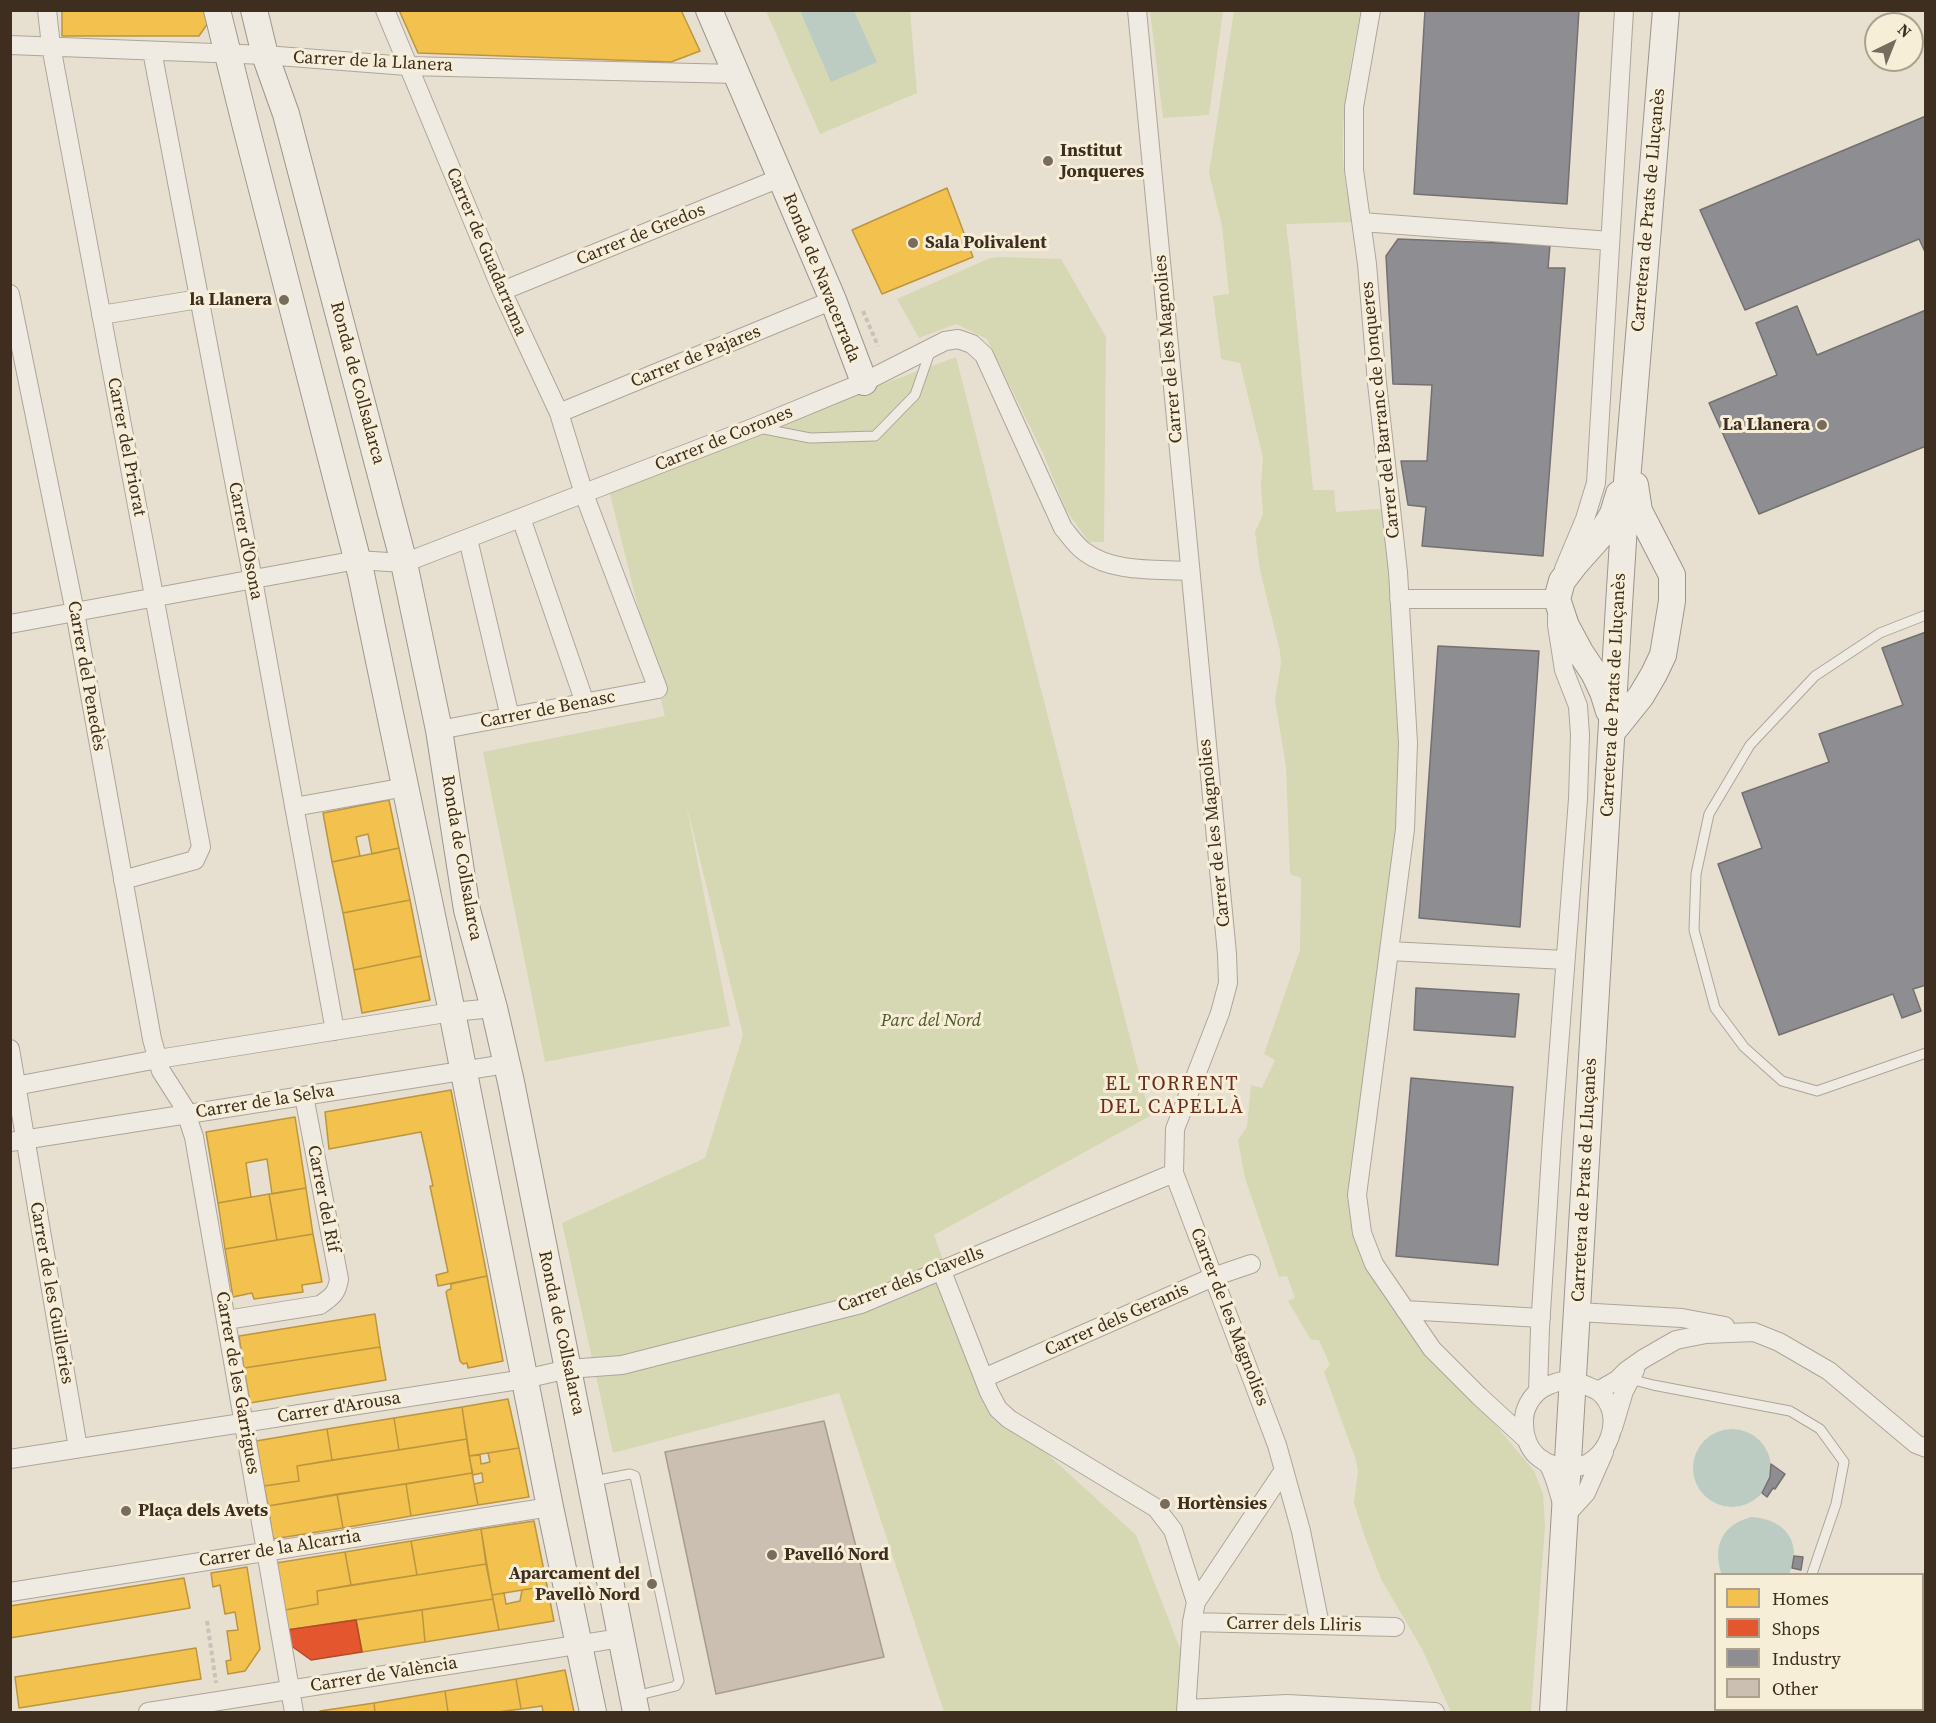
<!DOCTYPE html>
<html>
<head>
<meta charset="utf-8">
<style>
	body { margin:0 }
	#map { position:relative; width:1936px; height:1723px; overflow:hidden; background:#e7e0d1; font-family:"Source Serif 4",serif }
	canvas { display:block }
	.frame { position:absolute; inset:0; border:12px solid #3d2e20; pointer-events:none }
	.legend { position:absolute; left:1714px; top:1573px; width:210px; height:138px; box-sizing:border-box; background:#f7eed8; border:2px solid #ada18e; margin:0; padding:8px 10px; list-style:none; font-size:18px; color:#3d2e20 }
	.legend li { display:flex; align-items:center; gap:12px; height:30px }
	.legend b { width:30px; border:2px solid #ada18e }
	.north { position:absolute; left:1864px; top:12px; width:60px; height:60px; box-sizing:border-box; background:#f7eed8; border:2px solid #ada18e; border-radius:50%; rotate:43deg; font-size:16px; font-weight:700; line-height:24px; text-align:center; color:#3d2e20 }
	.north::after { content:''; display:block; margin:auto; width:21px; height:27px; background:#786c5e; clip-path:polygon(50% 0,100% 100%,50% 72%,0 100%) }
</style>
</head>
<body>
<div id="map">
<canvas width="1936" height="1723"></canvas>
<div class="frame"></div>
<ul class="legend">
<li><b style="height:16px;background:#f2c14e"></b>Homes</li>
<li><b style="height:16px;background:#e4572e"></b>Shops</li>
<li><b style="height:16px;background:#8d8d92"></b>Industry</li>
<li><b style="height:16px;background:#cbbfb2"></b>Other</li>
</ul>
<div class="north">N</div>
</div>
<script>
const ctx = document.querySelector('canvas').getContext('2d');
ctx.lineJoin = 'round';
function paint(path, color) {
  ctx.fillStyle = color;
  ctx.fill(path, 'evenodd');
}
function strokePath(path, color, width, dash) {
  ctx.strokeStyle = color;
  ctx.lineWidth = width;
  ctx.lineCap = dash ? 'butt' : 'round';
  ctx.setLineDash(dash || []);
  ctx.stroke(path);
}
function write(font, color, halo, rows, align = 'center') {
  ctx.font = font + ' "Source Serif 4",serif';
  ctx.lineWidth = 6;
  ctx.setLineDash([]);
  ctx.textBaseline = 'middle';
  ctx.strokeStyle = halo;
  ctx.fillStyle = color;
  for (const [text, x, y, turn = 0] of rows) {
    ctx.save();
    ctx.translate(x, y);
    ctx.rotate((+turn || 0) * Math.PI / 180);
    ctx.textAlign = isNaN(turn) ? turn : align;
    if (halo) ctx.strokeText(text, 0, 0);
    ctx.fillText(text, 0, 0);
    ctx.restore();
  }
}
paint(new Path2D(`
	M766 11H910L917 93 820 134Z
	M1150 11H1223L1209 115 1163 118Z
	M1234 11H1361C1350 66 1338 124 1345 181 1347 195 1350 208 1353 222L1286 224 1291 264 1313 490H1334L1336 512 1391 508 1408 743 1362 1233 1432 1349 1534 1471 1543 1493 1545 1526 1531 1712H1451L1422 1649 1381 1579 1365 1537 1354 1503 1358 1471 1356 1460 1324 1372 1330 1365 1319 1340H1311L1288 1301 1295 1298 1287 1276 1279 1277 1245 1178 1238 1140 1247 1127 1251 1085 1262 1088 1275 1060 1264 1054 1300 950 1301 878 1290 874 1286 767 1275 700 1281 663 1280 651 1260 570 1255 532 1263 515 1261 484 1263 458 1240 363 1221 359 1213 296 1229 294 1222 226 1209 173Z
	M1002 257 1061 259 1106 337 1104 542H1089L1066 510 1043 453 987 339 956 324 919 338 897 299 990 258Z
	M956 357 1150 1116 934 1235 998 1409 1136 1535 1189 1672 1190 1712H944L839 1393 613 1453 562 1223 705 1158 743 1035 686 803 730 1026 545 1062 483 752 665 716 608 486Z`), '#d6d7b3');
paint(new Path2D(`
	M807 10 854 11 877 62 831 82 801 13Z
	M1693 1468a39 39 0 1 1 78 0a39 39 0 1 1-78 0Z
	M1751 1517C1784 1518 1804 1543 1789 1574L1721 1573C1713 1545 1722 1525 1751 1517Z`), '#bcccc2');
const homes = new Path2D(`
	M62 10H205L208 23 199 36H62Z
	M399 10H681L700 51 671 62 418 53Z
	M947 188 973 257 882 294 852 230Z
	M389 800 399 848 372 854 368 834 356 837 360 856 332 862 323 813Z
	M399 848 410 900 343 913 332 862Z
	M410 900 421 956 354 970 343 913Z
	M421 956 430 1000 362 1013 354 970Z
	M451 1090 487 1276 438 1286 436 1275 448 1272 430 1186H433L421 1132 329 1149 325 1112Z
	M295 1117 306 1188 272 1194 267 1159 246 1163 251 1197 218 1203 206 1132Z
	M306 1188 313 1234 277 1240 269 1194Z
	M269 1194 277 1240 225 1249 218 1203Z
	M313 1234 322 1282 302 1285 303 1292 254 1299 252 1293 233 1297 225 1249Z
	M487 1276 503 1361 468 1368 467 1363 463 1364 460 1361 446 1292 448 1290 451 1289V1284Z
	M375 1314 380 1347 244 1368 239 1336Z
	M380 1347 386 1380 250 1403 244 1368Z
	M508 1399 519 1448 469 1456 462 1407Z
	M462 1407 467 1439 399 1450 394 1418Z
	M394 1418 399 1450 332 1460 327 1429Z
	M327 1429 332 1460 297 1466 299 1481 264 1486 256 1441Z
	M467 1439 472 1473 268 1506 264 1486 299 1481 297 1466Z
	M519 1448 529 1497 478 1505 474 1484 483 1482 482 1473 473 1475 469 1456 480 1455 481 1464 490 1462 488 1453Z
	M472 1473 478 1505 411 1516 406 1484Z
	M406 1484 411 1516 343 1528 337 1494Z
	M337 1494 343 1528 273 1539 268 1506Z
	M534 1521 547 1586 492 1595 481 1529Z
	M481 1529 486 1564 417 1575 411 1541Z
	M411 1541 417 1575 351 1585 345 1552Z
	M345 1552 351 1585 317 1591 318 1604 285 1610 276 1563Z
	M486 1564 493 1599 287 1630 285 1610 318 1604 317 1591Z
	M247 1567 260 1649 245 1671 228 1674 226 1661 231 1660 227 1631 238 1630 235 1612 225 1614 220 1585 213 1587 211 1573Z
	M184 1578 190 1608 10 1638V1606Z
	M547 1586 554 1621 499 1630 492 1595 504 1593 506 1604 520 1601 522 1590Z
	M493 1599 499 1630 425 1642 422 1610Z
	M422 1610 425 1642 362 1652 356 1620Z
	M196 1648 201 1679 19 1708 15 1677Z
	M565 1670 574 1712H543L542 1706 521 1709 516 1679Z
	M516 1679 521 1709 498 1712H448L445 1691Z
	M445 1691 448 1712H375L374 1703Z
	M374 1703 375 1712H319L320 1711Z`);
paint(homes, '#f2c14e');
strokePath(homes, '#bc9540', 1.5);
const shops = new Path2D(`
	M356 1620 362 1652 311 1660 290 1645 287 1630Z`);
paint(shops, '#e4572e');
strokePath(shops, '#b24b2a', 1.5);
const industry = new Path2D(`
	M1425 10H1579L1567 204 1414 194Z
	M1926 116V254L1919 239 1745 310 1700 210Z
	M1398 239 1550 245 1548 268H1565L1543 556 1422 546 1426 507 1408 505 1401 461H1427L1432 385 1393 384 1386 256Z
	M1797 306 1817 355 1926 310V446L1759 514 1709 403 1777 375 1756 323Z
	M1926 632V985L1913 989 1921 1011 1902 1018 1893 994 1779 1035 1718 864 1762 848 1742 793 1829 762 1819 734 1903 705 1882 648Z
	M1438 646 1539 651 1520 927 1419 918Z
	M1416 988 1519 994 1515 1037 1414 1030Z
	M1411 1078 1513 1087 1498 1265 1396 1256Z
	M1771 1464 1785 1474 1775 1489 1773 1488 1767 1497 1762 1493 1770 1477Z
	M1794 1556 1803 1557 1801 1570 1792 1568Z`);
paint(industry, '#8d8d92');
strokePath(industry, '#757070', 1.5);
const building = new Path2D(`
	M824 1421 884 1657 716 1694 665 1452Z`);
paint(building, '#cbbfb2');
strokePath(building, '#a89c90', 1.5);
const lane = new Path2D(`
	M759 428 810 438 875 436 915 395 931 349
	M1926 615 1880 633 1815 676 1750 745 1709 814 1696 874 1694 930 1715 1008 1744 1047 1782 1081 1817 1091 1926 1053
	M1630 1379 1653 1385 1790 1411 1820 1429 1844 1462 1836 1504 1812 1574
	M593 1481 630 1474 635 1476 679 1681 676 1686 635 1696
	M1773 1710V1712`);
const street = new Path2D(`
	M47 10 51 46 201 847 195 860 123 880
	M385 10 502 291 559 413 584 494 658 689 439 730
	M1137 10C1167 325 1196 640 1227 954L1228 983 1220 1013 1175 1129 1174 1173 1277 1445 1301 1531 1320 1625
	M1371 10 1354 107V170L1367 264 1377 383 1398 572 1408 743 1405 829 1357 1195 1362 1233 1374 1264 1432 1349 1479 1396 1527 1440
	M10 45 265 55 407 66 736 74
	M152 51 253 580 335 1031
	M1362 222 1610 241
	M502 291 780 178
	M10 294 75 612 152 1039 161 1071 184 1107 194 1137 294 1712
	M101 315 199 299
	M559 413 833 300
	M521 518 585 703
	M468 539 510 717
	M1564 569 1585 519 1596 483 1624 10
	M1399 599H1557
	M10 624 357 560 404 563 755 427 864 382 945 341 958 339 972 344 984 355 1063 528C1070 536 1076 546 1085 552 1113 573 1156 569 1189 571
	M294 807 406 787
	M1389 951 1565 960
	M10 1049 78 1448
	M10 1087 158 1059 452 1012 494 1008
	M10 1142 506 1064
	M941 1269 989 1392 998 1409 1009 1419 1156 1508 1173 1530 1196 1602
	M1405 1310 1541 1318
	M1578 1312 1682 1318 1725 1326
	M226 1320 320 1305C332 1297 337 1293 339 1279L304 1096
	M984 1378 1213 1277 1251 1264
	M1538 1391 1540 1328 1552 1138 1578 799 1580 735 1578 706 1564 670 1557 625V616
	M1598 1391 1617 1380 1626 1371 1643 1359 1676 1340 1706 1334 1754 1332 1779 1342 1829 1371 1916 1444 1926 1448
	M1613 1428 1624 1391 1635 1370
	M10 1459 525 1379 568 1369 622 1365 861 1304 1174 1173
	M1548 1463C1554 1465 1563 1469 1570 1468 1608 1467 1628 1414 1598 1391 1595 1389 1589 1387 1585 1385 1569 1378 1559 1380 1543 1388 1531 1395 1523 1410 1524 1423 1524 1435 1528 1448 1537 1456 1540 1459 1545 1461 1548 1464 1555 1475 1558 1491 1562 1503
	M1565 1516 1586 1493 1604 1452
	M10 1592 550 1507
	M1192 1622 1395 1627
	M1187 1709 1287 1704 1435 1712
	M148 1712 621 1638
	M1186 1712 1192 1622 1196 1602 1284 1470`);
const secondary = new Path2D(`
	M217 10 245 123 361 574 452 1012 550 1507 593 1712
	M254 10 265 55 286 114 404 563 439 730 467 910 494 1008 511 1082 636 1712
	M709 10 833 300 864 382
	M1609 711 1603 692 1594 673 1580 652 1566 626 1557 599 1562 581 1575 564 1599 537 1613 514 1619 494
	M1612 732 1641 696 1654 674 1663 655 1672 601V575L1639 511 1635 485
	M1553 1712 1619 605 1626 493 1666 10`);
strokePath(lane, '#ada599', 11);
strokePath(street, '#ada599', 20);
strokePath(secondary, '#9c958a', 28);
strokePath(new Path2D(`
	M863 311 878 346
	M207 1621 216 1683`), '#c8c2b9', 4, [4.5, 3]);
strokePath(lane, '#efebe3', 9);
strokePath(street, '#efebe3', 18);
strokePath(secondary, '#efebe3', 26);
for (const [x, y, r, color] of [
	[1048,161,6,"#786c5e"],
	[913,243,6,"#786c5e"],
	[284,300,6,"#786c5e"],
	[1822,425,6,"#786c5e"],
	[1165,1504,6,"#786c5e"],
	[126,1511,6,"#786c5e"],
	[772,1555,6,"#786c5e"],
	[652,1584,6,"#786c5e"]
]) {
  const dot = new Path2D();
  dot.arc(x, y, r, 0, 2 * Math.PI);
  ctx.fillStyle = color;
  ctx.fill(dot);
  strokePath(dot, '#f7eed8', 2);
}
write('18px', '#3d2e20', '#f7eed8', [
	["Carrer de la Llanera",373,62,3],
	["Carretera de Prats de Lluçanès",1649,210,-85],
	["Carrer de Gredos",641,235,-22],
	["Carrer de Guadarrama",486,252,67],
	["Ronda de Navacerrada",821,278,68],
	["Carrer de les Magnolies",1169,349,-95],
	["Carrer de Pajares",696,357,-22],
	["Ronda de Collsalarca",357,383,75],
	["Carrer del Barranc de Jonqueres",1381,410,-96],
	["Carrer de Corones",724,439,-22],
	["Carrer del Priorat",126,447,79],
	["Carrer d'Osona",245,541,79],
	["Carrer del Penedès",86,676,80],
	["Carretera de Prats de Lluçanès",1614,695,-87],
	["Carrer de Benasc",548,710,-11],
	["Carrer de les Magnolies",1215,833,-96],
	["Ronda de Collsalarca",461,858,80],
	["Carrer de la Selva",265,1102,-9],
	["Carretera de Prats de Lluçanès",1585,1180,-87],
	["Carrer del Rif",323,1199,79],
	["Carrer dels Clavells",911,1280,-21],
	["Carrer de les Guilleries",51,1293,80],
	["Carrer de les Magnolies",1229,1317,69],
	["Carrer dels Geranis",1117,1320,-24],
	["Ronda de Collsalarca",561,1333,78],
	["Carrer de les Garrigues",237,1383,80],
	["Carrer d'Arousa",339,1408,-9],
	["Carrer de la Alcarria",280,1549,-9],
	["Carrer dels Lliris",1294,1625,1],
	["Carrer de València",384,1675,-9]
]);
write('bold 18px', '#3d2e20', '#f7eed8', [
	["Institut",1060,151],
	["Jonqueres",1060,172],
	["Sala Polivalent",925,243],
	["la Llanera",272,300,"right"],
	["La Llanera",1810,425,"right"],
	["Hortènsies",1177,1504],
	["Plaça dels Avets",138,1511],
	["Pavelló Nord",784,1555],
	["Aparcament del",640,1574,"right"],
	["Pavellò Nord",640,1595,"right"]
], 'left');
write('italic 18px', '#4d5a26', '#f7eed8', [
	["Parc del Nord",931,1021]
]);
ctx.letterSpacing = '1.5px';
write('20px', '#6b2e1e', '#f7eed8', [
	["EL TORRENT",1172,1085],
	["DEL CAPELLÀ",1172,1108]
]);
ctx.letterSpacing = '0px';
</script>
</body>
</html>
